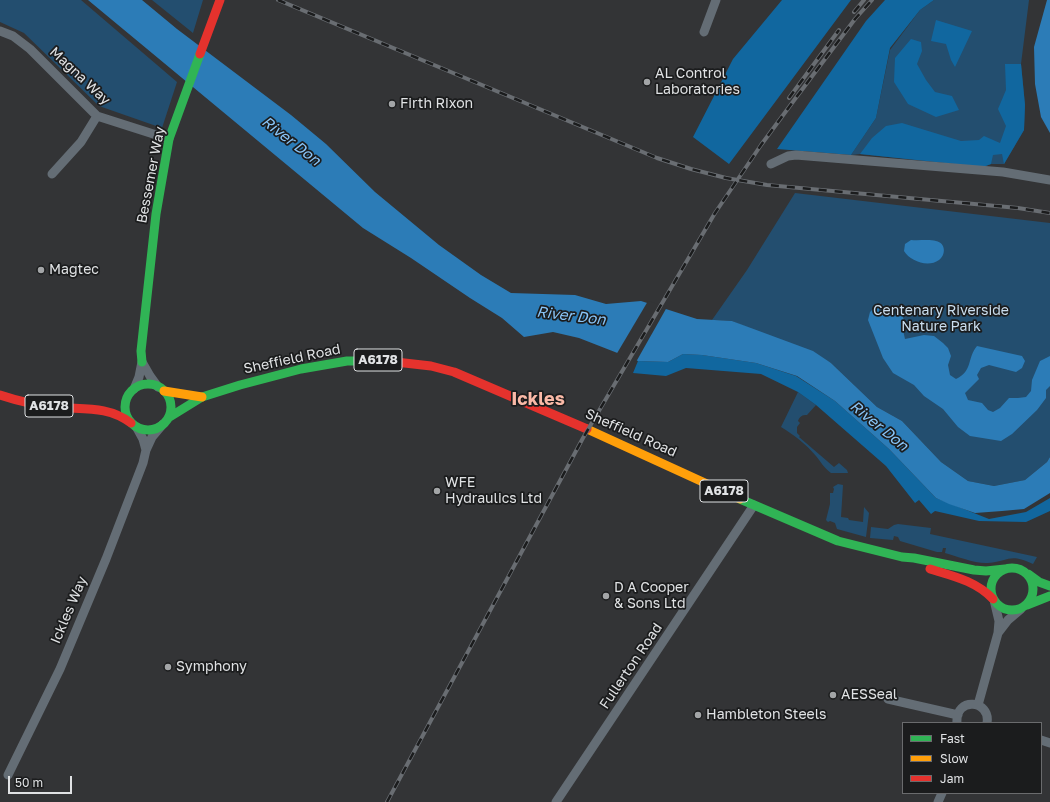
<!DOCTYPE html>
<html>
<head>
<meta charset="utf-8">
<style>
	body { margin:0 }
	#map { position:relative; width:1050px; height:802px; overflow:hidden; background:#333436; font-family:"Golos Text",sans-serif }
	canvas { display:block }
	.legend { position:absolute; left:902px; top:722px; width:140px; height:72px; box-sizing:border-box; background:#1b1c1d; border:1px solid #6a6b6d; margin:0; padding:5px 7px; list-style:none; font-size:12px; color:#e0e2e4 }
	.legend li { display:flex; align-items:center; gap:8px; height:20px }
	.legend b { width:20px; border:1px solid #6a6b6d }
	.scale { position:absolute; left:8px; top:776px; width:64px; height:18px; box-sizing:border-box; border:2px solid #e0e2e4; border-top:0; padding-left:5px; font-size:12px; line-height:14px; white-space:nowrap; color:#e0e2e4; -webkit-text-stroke:3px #1b1c1d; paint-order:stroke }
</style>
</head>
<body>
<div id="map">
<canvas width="1050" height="802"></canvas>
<ul class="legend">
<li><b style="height:5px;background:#30b455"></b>Fast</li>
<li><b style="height:5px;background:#ff9f0a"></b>Slow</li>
<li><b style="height:5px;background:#e5322d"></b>Jam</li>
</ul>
<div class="scale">50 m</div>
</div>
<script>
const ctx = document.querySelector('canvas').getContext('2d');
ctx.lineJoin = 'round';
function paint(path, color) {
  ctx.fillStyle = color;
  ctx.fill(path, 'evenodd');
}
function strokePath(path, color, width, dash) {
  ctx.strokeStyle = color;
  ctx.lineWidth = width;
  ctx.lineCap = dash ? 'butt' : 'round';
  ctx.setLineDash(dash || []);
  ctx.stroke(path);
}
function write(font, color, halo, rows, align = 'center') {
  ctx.font = font + ' "Golos Text",sans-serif';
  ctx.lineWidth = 3.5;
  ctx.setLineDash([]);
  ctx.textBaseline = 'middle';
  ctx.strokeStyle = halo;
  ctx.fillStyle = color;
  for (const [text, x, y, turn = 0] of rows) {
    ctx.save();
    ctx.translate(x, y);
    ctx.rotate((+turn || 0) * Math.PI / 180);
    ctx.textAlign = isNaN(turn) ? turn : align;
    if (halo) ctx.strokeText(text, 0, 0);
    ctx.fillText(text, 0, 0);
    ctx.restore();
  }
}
paint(new Path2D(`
	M0 0H81L177 82 162 128 99 106 24 33 0 22Z
	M152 0H203L193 33Z
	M934 0H1029L1021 64 1025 105 1024 130 1004 164H991L983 167 860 154 851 155 876 118 890 50 920 10Z
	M795 193 1050 223V457L1047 462 1025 480 994 486 968 481 941 462 902 421 877 407 831 363 732 321 712 320 747 270Z
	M798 392 816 405 807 415C802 415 800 416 798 421L800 423 797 427V433L800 436 799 437 834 467 839 463 847 470 848 473H831C824 468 821 462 816 456 806 444 794 435 781 427Z
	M838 484 843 485 841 517 848 518 849 520 863 522 864 507 869 513 866 537 837 529 835 523 830 521 828 522 826 520 830 504V493H833L834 489 833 487Z
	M898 524 931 528 930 534 1037 557 1033 564C1009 553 1010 561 988 563 976 564 956 556 945 553L946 548H943L942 552H937L900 541 898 537 894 536 893 540 870 538 871 527 888 529 894 525Z`), '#234e6f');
paint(new Path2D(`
	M782 0H851L729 164 693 137 733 59Z
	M885 0H934L920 10 890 48 876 118 851 155 777 149 866 21Z
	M936 20 972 31 955 67 951 60 946 44 931 41Z
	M911 39 921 42 922 51 917 64 926 80 935 92 952 96 959 110 936 117 908 104 894 82 895 58Z
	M1005 64H1021L1025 105 1024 130 1004 164 1002 154 993 155 991 164 983 167 860 154 872 138 886 126 902 123 961 141 979 140 984 136 1000 143 1006 126 998 109 1006 90Z
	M683 354 702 355 756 363 796 376 835 401 889 449 936 498 989 519 1026 512 1050 498V511L1026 522 979 521 935 511 931 514 919 500 915 503 886 466 816 405 798 392 761 374 686 368 666 376 633 373 638 361 668 362Z`), '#11679f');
paint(new Path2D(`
	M88 0H142L177 29 291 115 326 144 375 192 439 245 481 275 511 293 575 295 606 304 641 301 697 319 732 321 813 351 831 363 877 407 902 421 941 462 968 481 994 486 1025 480 1047 462 1050 457V493L1024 509 1002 511 975 513 949 504 936 498 889 449 835 401 797 376 756 363 702 355 683 354 668 362 638 361 579 338 553 332 524 337 502 318 470 298 411 258 363 228Z
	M1047 0H1050V133L1041 117 1035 84 1034 47Z
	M911 240C919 241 929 239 936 241 946 243 946 255 939 260 928 268 910 261 904 251L905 244Z
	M877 305C886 305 890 307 895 314L902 315 904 320 902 326 905 339 924 335 934 336 943 343 948 348 951 356 948 365 950 375 956 379C973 371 967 358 977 346L1022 356 1025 361 1022 368 1016 372 989 365 981 368 977 375 979 379 965 393 968 400 982 403 988 410 993 412 1000 408 1009 398H1018L1026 397 1031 391 1032 380 1040 361 1050 356V386L1046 390V398L1037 410 1012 434 1001 441 970 436 958 427 943 409 924 396 914 385 893 373 883 358 868 320 870 312Z`), '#2c7cb7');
paint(new Path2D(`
	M648 301 667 307 636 362 616 355Z`), '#333436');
strokePath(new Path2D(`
	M0 31 13 36 30 49 97 116 169 139
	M704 32 716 0
	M771 164 788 156 796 155 1003 172 1050 180
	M52 174 81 142 97 116
	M134 389 139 377 142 362 150 376 158 387
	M137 428 143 439 146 450 152 437 163 424
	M994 600 999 621 998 633 1008 620 1021 609
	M888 699 958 715
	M978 705 998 633
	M957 723C955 696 991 700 987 723
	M1041 740 1050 743
	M8 775 60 669 106 559 143 463 146 450
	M556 802 754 505
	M938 802 942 793`), '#646d75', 9);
strokePath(new Path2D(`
	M142 362 141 351 156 214 169 139 200 54
	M125 407a23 23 0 1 1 46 0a23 23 0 1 1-46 0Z
	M168 418 202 397 240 385 301 369 347 361H387
	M740 499 838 541 902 557 914 558 974 570 986 571 1005 569
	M991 589a21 21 0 1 1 42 0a21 21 0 1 1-42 0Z
	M1028 574 1039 582 1050 586
	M1027 605 1050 596`), '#30b455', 9);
strokePath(new Path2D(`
	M164 391 202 397
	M587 429 740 499`), '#ff9f0a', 9);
strokePath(new Path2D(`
	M200 54 220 0
	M387 361 431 366 454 372 587 429
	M0 395C18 401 36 405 54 407 82 410 107 405 131 423
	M930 569C953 576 976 581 993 599`), '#e5322d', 9);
const rail = new Path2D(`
	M278 0 657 158 691 169 726 178 767 185 1018 208 1050 213
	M854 12 864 0
	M789 98 839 30
	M387 802 583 438 715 213 761 145 795 99 855 19 872 0`);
strokePath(rail, '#696d72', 4);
strokePath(rail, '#1b1c1d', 2.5, [8]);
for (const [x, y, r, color] of [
	[647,82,4,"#a3a5a7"],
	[392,104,4,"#a3a5a7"],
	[41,270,4,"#a3a5a7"],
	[437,491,4,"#a3a5a7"],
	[606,596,4,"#a3a5a7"],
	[168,667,4,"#a3a5a7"],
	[833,695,4,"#a3a5a7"],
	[698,715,4,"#a3a5a7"]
]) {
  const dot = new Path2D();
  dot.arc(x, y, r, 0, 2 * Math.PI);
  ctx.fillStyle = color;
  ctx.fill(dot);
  strokePath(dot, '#1b1c1d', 1.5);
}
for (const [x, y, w] of [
	[378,360,48],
	[49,406,48],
	[724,491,48]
]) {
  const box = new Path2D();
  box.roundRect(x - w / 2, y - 11, w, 22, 3);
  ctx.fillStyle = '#1b1c1d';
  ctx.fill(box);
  strokePath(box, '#e0e2e4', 1);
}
write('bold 13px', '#e0e2e4', null, [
	["A6178",378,360],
	["A6178",49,406],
	["A6178",724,491]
]);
write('14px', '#e0e2e4', '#1b1c1d', [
	["AL Control",655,74],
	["Laboratories",655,90],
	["Firth Rixon",400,104],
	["Magtec",49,270],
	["WFE",445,483],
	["Hydraulics Ltd",445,499],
	["D A Cooper",614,588],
	["& Sons Ltd",614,604],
	["Symphony",176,667],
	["AESSeal",841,695],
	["Hambleton Steels",706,715]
], 'left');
write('14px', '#e0e2e4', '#1b1c1d', [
	["Magna Way",80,76,43],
	["Bessemer Way",151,175,-79],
	["Sheffield Road",292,359,-12],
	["Sheffield Road",631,433,24],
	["Ickles Way",69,610,-67],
	["Fullerton Road",631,666,-56]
]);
write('14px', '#cadeef', '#1b1c1d', [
	["Centenary Riverside",941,311],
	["Nature Park",941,327]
]);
write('italic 15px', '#89c5f8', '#1b1c1d', [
	["River Don",291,141,38],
	["River Don",571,316,7],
	["River Don",879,426,39]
]);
write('bold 18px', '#fab9a7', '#1b1c1d', [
	["Ickles",538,399]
]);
</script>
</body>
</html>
